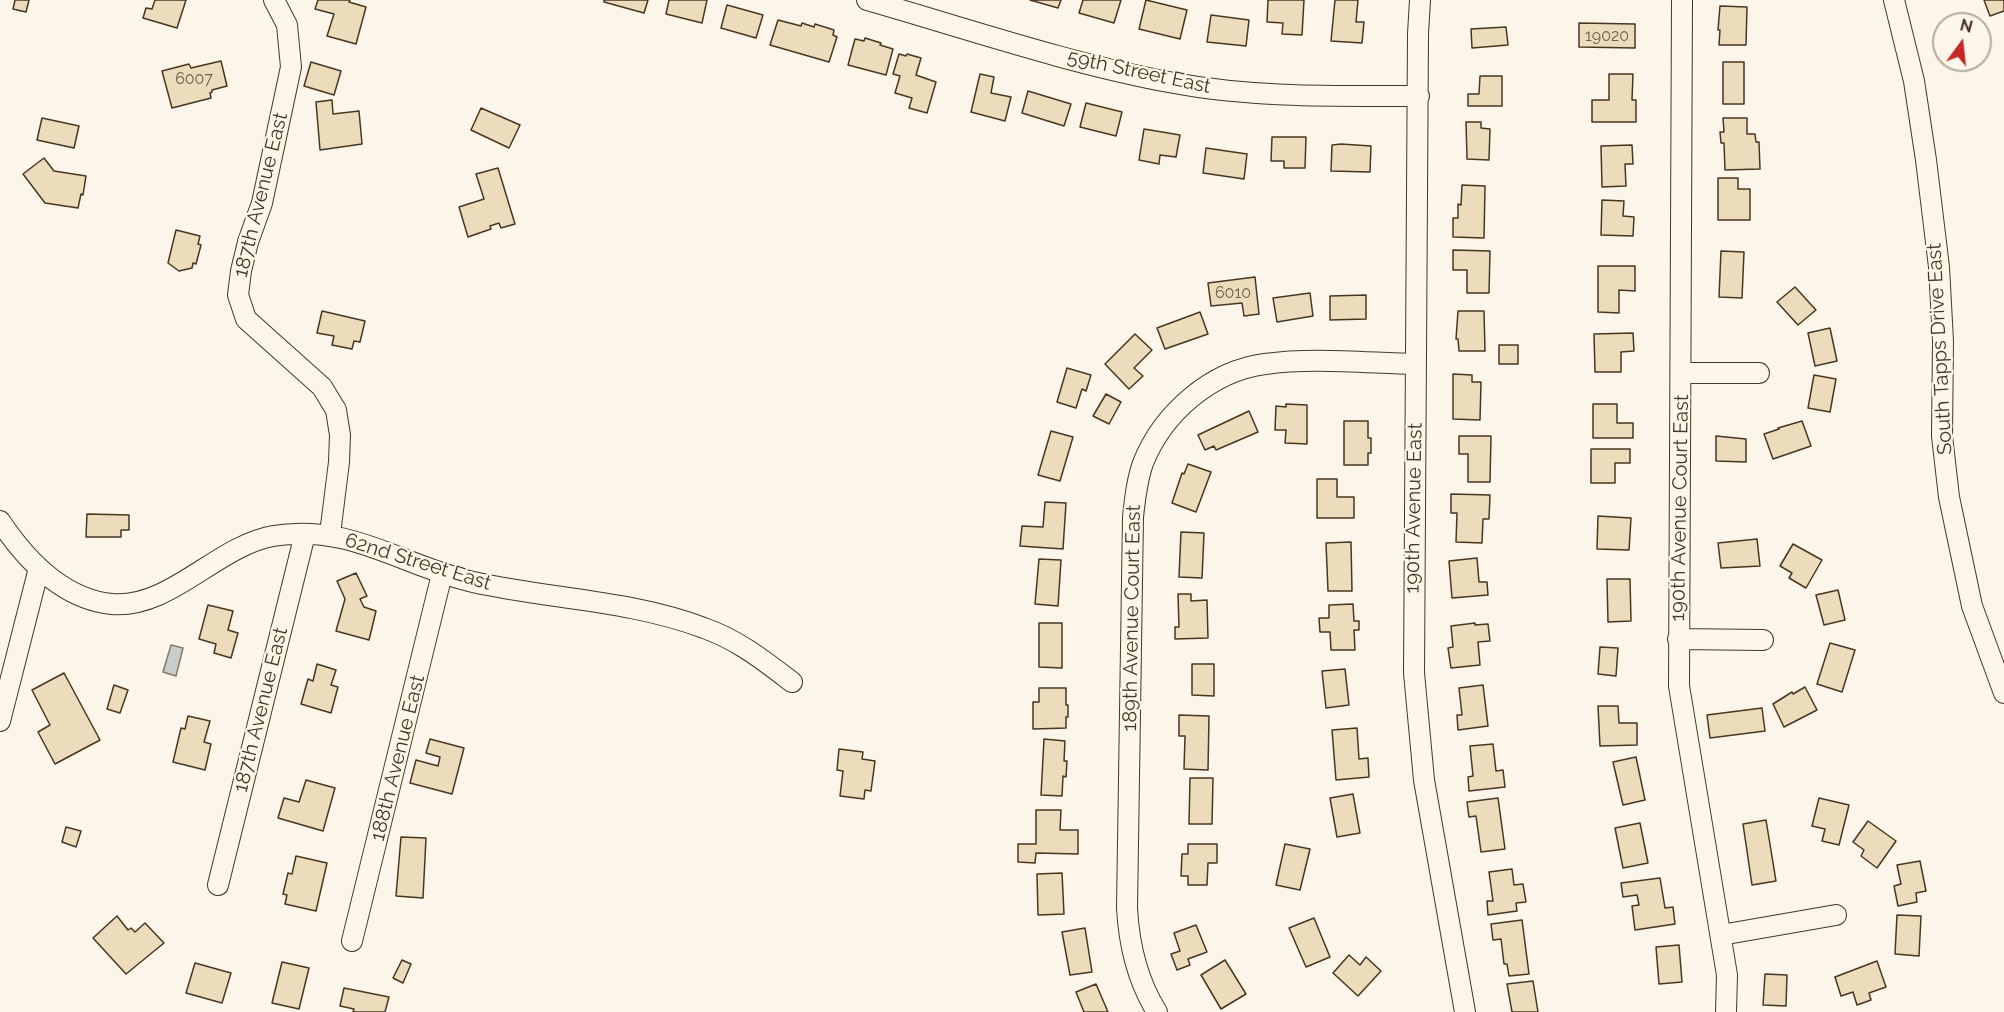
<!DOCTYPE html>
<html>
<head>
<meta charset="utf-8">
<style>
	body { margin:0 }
	#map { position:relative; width:2004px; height:1012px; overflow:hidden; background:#fbf6e9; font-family:Raleway,sans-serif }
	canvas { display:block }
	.north { position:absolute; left:1932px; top:12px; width:60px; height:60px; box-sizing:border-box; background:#fbf6e9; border:2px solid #b4a999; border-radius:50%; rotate:15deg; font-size:16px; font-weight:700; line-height:24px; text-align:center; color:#4a3520 }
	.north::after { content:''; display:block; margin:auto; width:21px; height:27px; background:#c62828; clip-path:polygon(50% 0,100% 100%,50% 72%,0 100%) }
</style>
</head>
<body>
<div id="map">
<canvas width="2004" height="1012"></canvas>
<div class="north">N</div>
</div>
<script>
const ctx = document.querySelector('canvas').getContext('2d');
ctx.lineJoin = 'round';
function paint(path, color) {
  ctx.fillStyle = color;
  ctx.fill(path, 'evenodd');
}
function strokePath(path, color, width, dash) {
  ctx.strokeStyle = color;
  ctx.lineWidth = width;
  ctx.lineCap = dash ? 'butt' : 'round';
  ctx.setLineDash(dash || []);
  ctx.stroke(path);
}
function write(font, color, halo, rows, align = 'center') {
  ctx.font = font + ' Raleway,sans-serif';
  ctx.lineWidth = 4.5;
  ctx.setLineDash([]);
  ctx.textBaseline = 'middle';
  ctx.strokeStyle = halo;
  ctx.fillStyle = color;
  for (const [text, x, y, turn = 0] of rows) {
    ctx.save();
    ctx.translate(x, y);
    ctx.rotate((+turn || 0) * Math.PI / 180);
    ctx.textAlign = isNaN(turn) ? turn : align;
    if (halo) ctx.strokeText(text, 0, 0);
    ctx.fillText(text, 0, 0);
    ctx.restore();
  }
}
const water = new Path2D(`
	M171 645 183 648 176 676 163 672Z`);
paint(water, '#c9cecd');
strokePath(water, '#887966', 1.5);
const building = new Path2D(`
	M15 0H29L26 12 13 9Z
	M155 0H186L177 28 143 18 146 8 152 9Z
	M318 0H350L349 2 366 7 356 44 327 36 334 14 315 9Z
	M604 0H648L644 13 604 2Z
	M669 0H707L702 23 666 14Z
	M1030 0H1061L1058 8Z
	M1083 0H1121L1114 23 1079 13Z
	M1146 0 1187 10 1180 39 1139 29Z
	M1268 0H1304L1302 35 1282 34 1283 23 1267 22Z
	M1335 0H1358L1356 22H1364L1362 43 1331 41Z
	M1984 0H2004V11L1990 16Z
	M727 5 763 15 756 38 721 28Z
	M1720 6 1747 7 1746 45H1719L1720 30H1718Z
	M1211 15 1249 20 1246 46 1207 42Z
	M778 20 801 26 802 23 814 27 815 24 834 30 833 35 837 37 829 62 770 45Z
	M1579 23 1635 24V48L1579 47Z
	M1506 27 1508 45 1472 48 1471 29Z
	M865 38 881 43 880 45 893 49 886 75 848 65 855 39 864 41Z
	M899 54 906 56 907 54 921 58 916 75 936 82 927 113 909 108 912 98 895 93 900 76 893 74Z
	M221 61 227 86 212 90V92L210 93 211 98 172 108 162 71 189 64 191 68Z
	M311 62 341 71 334 95 304 86Z
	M1723 62H1744V104H1723Z
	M980 74 994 77 991 93 1011 97 1005 121 971 112Z
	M1609 74H1633L1632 100H1636V122H1592V100H1609Z
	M1480 76H1502V106H1468V94H1479Z
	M1028 91 1071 104 1064 126 1022 113Z
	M332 100 333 114 359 111 362 144 320 150 316 102Z
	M1086 103 1122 112 1116 136 1080 127Z
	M481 108 520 125 509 148 471 130Z
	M42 118 79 126 74 148 37 140Z
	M1723 118H1747V134H1755L1756 142H1759L1760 169 1725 170 1724 143H1721L1720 132H1724Z
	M1466 122H1481V128L1490 129 1489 160 1467 159Z
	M1144 129 1180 135 1176 157 1160 155 1159 164 1139 160Z
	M1272 137H1306L1305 168H1284V161H1271Z
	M1341 144 1371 146 1370 172 1331 171 1332 145Z
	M1632 145 1633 164H1625L1626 186 1602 187 1601 146Z
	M1206 148 1247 154 1244 179 1203 173Z
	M44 158 54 171 86 176 83 195 81 194 78 208 45 203 23 174Z
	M498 168 515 224 501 228 499 223 490 226 491 229 468 237 459 207 484 199 476 174Z
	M1718 178H1738V189H1750V220H1718Z
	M1462 185 1485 186 1484 238 1453 237V218H1458V204L1461 205Z
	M1602 200 1624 201 1623 216 1634 217 1633 236 1601 235Z
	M176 230 200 236 198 244 201 245 196 264 193 263 192 268 179 271 168 263Z
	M1453 250 1490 251 1489 293H1467V270H1453Z
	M1721 251 1744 252 1742 298 1719 297Z
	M1598 266H1635V291L1619 290V313L1598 312Z
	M1255 277 1259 314 1244 316 1242 303 1211 306 1208 283Z
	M1795 287 1816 310 1798 325 1777 302Z
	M1310 293 1313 316 1277 322 1273 298Z
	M1366 295V319L1330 320V296Z
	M322 311 365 321 360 342 354 341 352 349 332 345 334 336 317 333Z
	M1458 311H1484L1485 351H1459L1458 339H1456Z
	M1200 312 1208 334 1165 349 1157 328Z
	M1830 328 1837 361 1815 366 1808 333Z
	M1633 333 1634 351 1621 352V372H1595L1594 334Z
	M1135 334 1152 350 1134 368 1143 376 1129 389 1105 364Z
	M1499 345H1518V364H1499Z
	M1067 368 1091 375 1086 391 1082 389 1076 408 1057 402Z
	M1453 374 1472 375V382H1481L1480 420 1453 419Z
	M1814 375 1836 379 1830 412 1808 408Z
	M1106 394 1121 402 1109 424 1093 416Z
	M1286 404 1307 405V444L1285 443 1286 430H1275L1276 406 1286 407Z
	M1593 404H1617V423H1633V438H1593Z
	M1249 411 1258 432 1216 450 1214 446 1205 450 1198 435Z
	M1344 421H1368V438H1371V453H1368V465H1344Z
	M1802 421 1811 446 1773 459 1764 434 1779 429 1778 428Z
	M1051 431 1073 437 1060 481 1038 475Z
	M1459 436H1491L1490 482H1468V454H1459Z
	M1716 436 1746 439V462L1716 461Z
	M1591 449H1630V463H1615V483H1591Z
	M1188 464 1211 472 1196 512 1172 503 1182 473 1184 474Z
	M1317 479H1337V497H1354V518H1317Z
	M1451 494 1490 495 1489 519H1483L1482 543 1456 542 1457 513H1451Z
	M1045 502 1066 503 1063 549 1020 546 1022 526 1043 527Z
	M87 514 129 515V530H121V537H86Z
	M1598 516 1631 518 1629 550 1597 549Z
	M1181 532 1204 533 1202 578 1179 577Z
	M1757 539 1760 566 1721 568 1718 543Z
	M1351 542 1352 591H1328L1326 543Z
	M1793 544 1822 560 1806 588 1789 578 1792 573 1780 566Z
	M1477 558 1479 582H1487L1488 595 1452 598 1449 561Z
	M1039 559 1061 560 1058 606 1035 604Z
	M356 573 367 596 360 599 364 607 376 611 369 640 336 631 345 599 337 581Z
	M1607 579H1630L1631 621 1608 622Z
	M1838 590 1845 620 1824 625 1816 595Z
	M1178 594H1191V601L1207 600 1208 638 1175 639V627H1179Z
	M1353 604 1354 621H1359V630H1354L1355 650H1331L1330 632H1320L1319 618H1329V605Z
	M208 605 233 611 228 630 238 633 231 658 214 653 216 644 199 639Z
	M1039 623H1062V668L1039 667Z
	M1475 623V625L1488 624 1490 641 1478 642 1480 665 1451 668 1448 648 1453 647 1451 626Z
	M1830 643 1855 650 1842 692 1817 684Z
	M1600 647 1618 648 1616 676 1598 674Z
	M317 664 336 670 331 685 338 687 331 713 301 704 308 679 313 681Z
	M1192 664H1214V696L1192 695Z
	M1345 669 1349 705 1326 708 1322 671Z
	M64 673 100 740 55 764 38 732 50 725 32 690Z
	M114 685 128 690 120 713 107 709Z
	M1483 685 1488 726 1458 730 1457 715H1462L1459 688Z
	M1805 687 1817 710 1784 727 1773 704 1792 692 1793 694Z
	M1039 688H1066V705H1068V717H1066V728L1033 729V702H1039Z
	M1598 706H1618L1619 723H1637V745L1600 746Z
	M1762 708 1765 731 1710 738 1707 715Z
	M1179 715 1209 716 1208 770 1184 769 1185 736H1179Z
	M188 716 210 721 204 742 211 744 205 770 173 762 181 728 185 729Z
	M1357 728 1359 759 1368 758 1369 777 1336 780 1332 730Z
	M430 739 464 748 452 794 410 783 416 760 438 766 440 757 426 753Z
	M1044 739 1065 741 1064 761H1067L1066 777 1063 776 1062 796 1041 795Z
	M1493 744 1496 771 1503 770 1505 787 1469 791 1468 777 1473 776 1470 746Z
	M839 749 863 752 862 759 875 761 871 791 865 790 864 799 840 796 843 771 837 770Z
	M1636 757 1645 800 1623 805 1613 762Z
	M1190 778H1213L1212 824H1189Z
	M306 780 335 788 323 831 278 818 284 798 299 802Z
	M1353 794 1360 833 1337 837 1330 798Z
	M1498 798 1505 849 1481 852 1476 816 1469 817 1467 802Z
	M1819 798 1849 805 1839 845 1822 841 1825 829 1812 826Z
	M1036 810H1061L1060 830H1078V854L1036 853 1035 863 1018 862V844H1036Z
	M1766 820 1776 881 1752 885 1743 824Z
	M1868 821 1896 841 1877 868 1861 856 1864 850 1853 842Z
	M1640 823 1648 863 1623 868 1615 828Z
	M66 827 81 831 76 847 62 842Z
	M401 837 426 838 423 898 396 896Z
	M1188 844H1217V863H1208L1207 885H1188V876H1181L1182 854H1188Z
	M1285 844 1310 849 1300 890 1276 885Z
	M296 856 327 863 316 911 285 904 287 895 283 894 288 873 292 874Z
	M1920 861 1926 891 1916 893 1917 902 1898 906 1894 886 1901 884 1897 865Z
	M1512 869 1514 885 1523 884 1526 902 1516 903 1517 911 1488 915 1487 901H1493L1489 872Z
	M1062 873 1064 914 1038 915 1037 874Z
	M1660 878 1665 908 1673 907 1675 924 1635 930 1632 906 1639 905 1637 895 1623 897 1621 883Z
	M1897 915 1921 916 1919 956 1895 954Z
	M117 916 128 930 131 928 135 932 145 923 164 943 126 974 93 938Z
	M1314 918 1330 957 1306 967 1289 928Z
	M1522 920 1529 974 1509 976 1507 964H1504L1501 939 1493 940 1491 924Z
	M1196 925 1207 952 1188 959 1190 965 1177 970 1171 954 1180 951 1174 933Z
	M1085 928 1092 972 1070 975 1062 932Z
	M1679 945 1682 982 1659 984 1656 947Z
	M1349 955 1360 965 1366 957 1381 971 1358 996 1333 973Z
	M402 960 411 964 403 983 393 978Z
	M1225 960 1246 994 1221 1009 1201 975Z
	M1877 961 1886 987 1869 993 1871 1000 1857 1005 1853 992 1841 996 1835 977Z
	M282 962 309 968 299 1009 272 1003Z
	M195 963 231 973 222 1003 186 993Z
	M1765 974 1787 975 1786 1006 1763 1005Z
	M1533 981 1538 1012H1512L1507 984Z
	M1096 984 1108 1012H1084L1076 992Z
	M344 988 389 997 385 1012H353L354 1009 340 1006Z`);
paint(building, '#ecdcbc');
strokePath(building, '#4a3520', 1.5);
const minor = new Path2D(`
	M274 0 287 25 291 67 262 203 248 242 241 271 238 295 246 319 322 387 336 410 340 435 339 462 330 534
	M867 0C968 29 1070 64 1174 83 1255 98 1337 96 1419 96
	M1420 0 1418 34 1414 673 1424 780 1465 1012
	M1682 0 1679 686 1727 975 1726 1012
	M1894 0 1914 81 1926 160 1939 267 1943 341 1942 436 1949 497 1972 606 2004 693
	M1681 373H1759
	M0 521C26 560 62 599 112 604 170 609 217 546 273 536 350 523 402 566 473 582 549 599 630 600 704 628 738 640 763 660 792 682
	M1678 639 1763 640
	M0 721 39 568
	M218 885 305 534
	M1721 935 1836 915
	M352 941 442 574
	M1157 1012C1137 980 1129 945 1127 908L1133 517C1135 498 1137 480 1143 463 1163 413 1211 371 1265 364 1312 357 1368 363 1416 364`);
strokePath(minor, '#4a3520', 22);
strokePath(minor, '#fbf6e9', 20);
write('16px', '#725f47', null, [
	["19020",1607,36],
	["6007",194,79],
	["6010",1233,293]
]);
write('20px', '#4a3520', '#fbf6e9', [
	["59th Street East",1139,72,12],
	["187th Avenue East",261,195,-76],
	["South Tapps Drive East",1940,349,-93],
	["190th Avenue East",1414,508,-89],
	["190th Avenue Court East",1680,508,-89],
	["62nd Street East",418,562,17],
	["189th Avenue Court East",1132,618,-89],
	["187th Avenue East",261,710,-76],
	["188th Avenue East",398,758,-76]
]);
</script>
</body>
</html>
